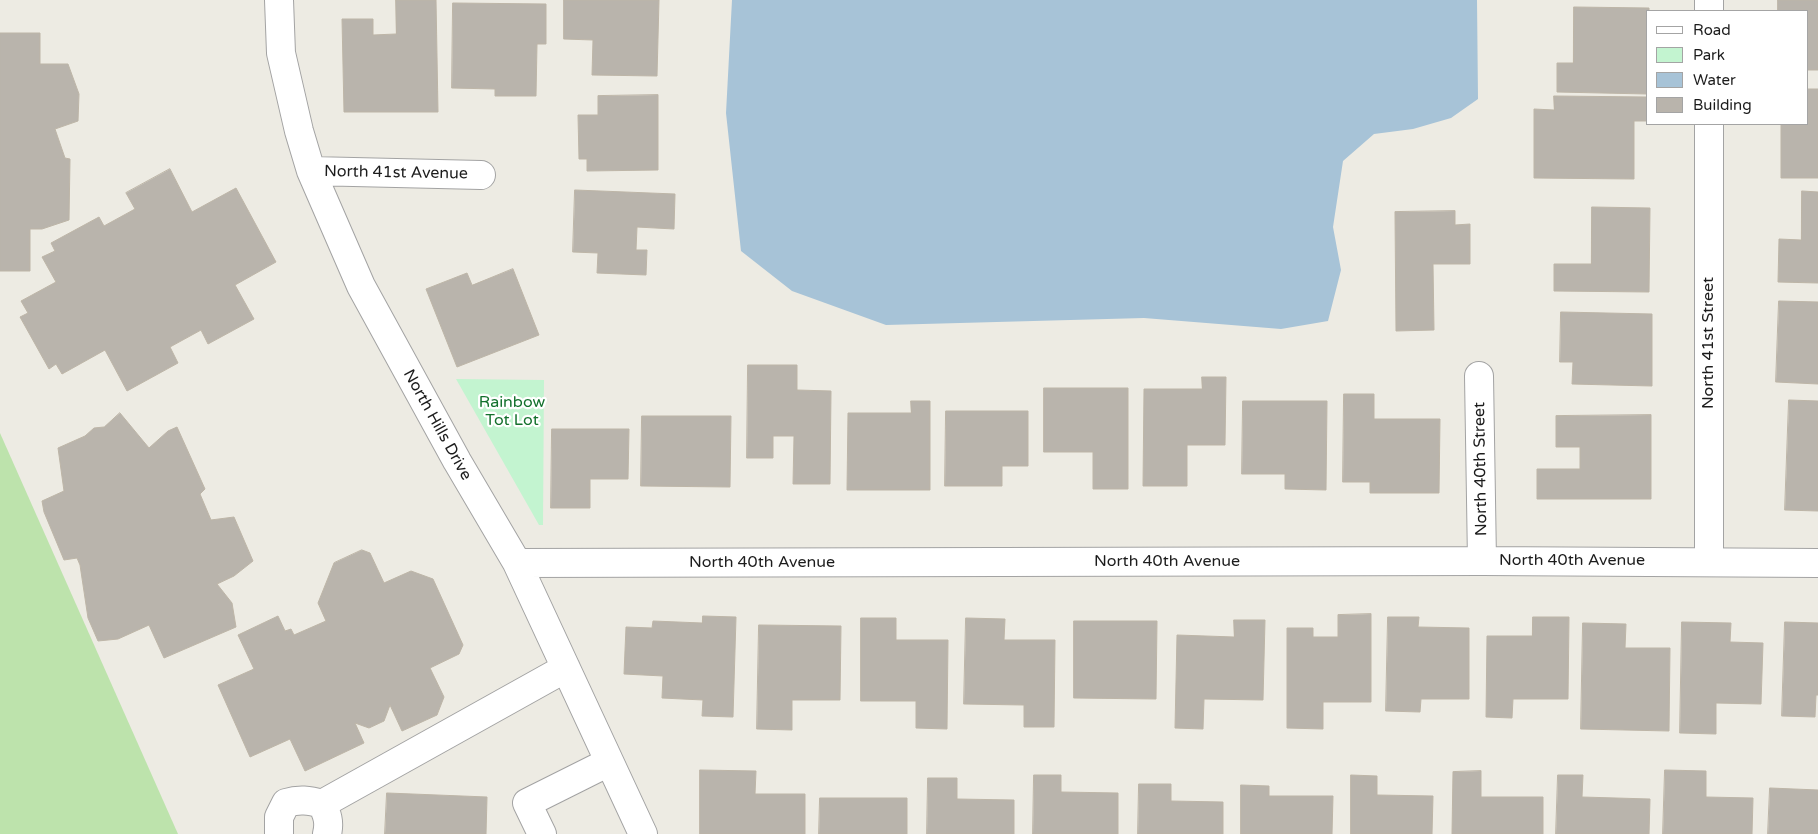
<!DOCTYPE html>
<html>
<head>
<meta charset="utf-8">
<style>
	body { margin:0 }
	#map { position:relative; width:1818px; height:834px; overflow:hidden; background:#edebe3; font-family:"Varela Round",sans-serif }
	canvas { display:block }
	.legend { position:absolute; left:1646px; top:10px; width:162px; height:115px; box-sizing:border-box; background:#fff; border:1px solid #a4a4a4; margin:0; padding:6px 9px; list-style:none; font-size:15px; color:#1c1c1c }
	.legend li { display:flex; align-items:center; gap:10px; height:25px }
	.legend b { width:25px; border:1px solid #a4a4a4 }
</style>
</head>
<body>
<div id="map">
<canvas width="1818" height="834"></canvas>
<ul class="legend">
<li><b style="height:6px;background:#fff"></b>Road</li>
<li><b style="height:14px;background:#c3f4d0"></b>Park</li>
<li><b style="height:14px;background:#a7c3d7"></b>Water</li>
<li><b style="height:14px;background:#b9b4ac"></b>Building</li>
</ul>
</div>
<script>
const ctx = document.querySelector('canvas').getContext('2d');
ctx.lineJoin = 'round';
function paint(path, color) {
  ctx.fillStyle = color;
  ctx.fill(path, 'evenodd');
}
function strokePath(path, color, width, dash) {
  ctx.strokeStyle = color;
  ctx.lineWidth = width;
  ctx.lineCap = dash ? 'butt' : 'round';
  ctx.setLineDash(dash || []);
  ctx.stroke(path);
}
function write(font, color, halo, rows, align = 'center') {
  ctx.font = font + ' "Varela Round",sans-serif';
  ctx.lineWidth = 4.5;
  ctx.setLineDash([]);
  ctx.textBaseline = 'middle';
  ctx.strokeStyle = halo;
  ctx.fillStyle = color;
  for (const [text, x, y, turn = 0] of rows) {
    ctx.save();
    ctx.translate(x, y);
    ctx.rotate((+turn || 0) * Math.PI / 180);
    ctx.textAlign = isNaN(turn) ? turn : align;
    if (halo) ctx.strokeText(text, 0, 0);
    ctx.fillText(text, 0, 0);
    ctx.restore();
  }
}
paint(new Path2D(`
	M0 433 178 834H0Z`), '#bde3ac');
paint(new Path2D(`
	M456 379 544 380 543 525H539Z`), '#c3f4d0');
paint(new Path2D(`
	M732 0H1477L1478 99 1451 118 1413 129 1374 134 1343 161 1333 227 1341 270 1328 321 1281 329 1144 318 886 325 792 291 741 251 726 113Z`), '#a7c3d7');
const building = new Path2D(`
	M396 0H436L438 112H344L342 19H373V35L396 34Z
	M564 0H659L657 76 592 75 593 40 564 39Z
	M1778 0H1818V70H1807V11H1778Z
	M453 3 546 4V44H537L536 96H495V89L452 88Z
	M1574 7 1649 8V11H1647V94L1557 92V63H1573Z
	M0 33H40V64H68L79 94 78 121 55 129 65 158 70 159 69 220 42 229H30V271H0Z
	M1807 89H1818V178H1781V124H1807Z
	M658 95V170L587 171V159H579L578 115H598V96Z
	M1554 96 1647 97V121H1634V179L1534 178V109L1554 110Z
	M170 169 192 212 236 188 276 262 235 285 254 319 208 344 201 330 170 347 178 363 127 391 105 350 62 374 56 364 49 369 20 317 28 313 21 301 56 282 42 257 55 251 51 243 99 217 104 226 135 209 126 193Z
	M575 190 675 194 674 229 637 227 636 250H647L646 275 597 273 598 253 573 252Z
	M1802 191 1818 192V283L1778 282 1779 239 1801 240Z
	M1592 207 1650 208 1649 292 1554 291V264H1591Z
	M1455 211V225L1470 224V264H1433L1434 330 1396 331 1395 212Z
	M513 269 539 335 457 367 426 289 467 273 472 285Z
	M1779 301 1818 302V384L1776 382Z
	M1561 312 1652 314V386L1572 384 1573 362H1560Z
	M748 365H797V390L831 391 830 484H793L794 436H773V458H747Z
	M1202 377H1226L1225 445H1187V486H1143L1144 389H1202Z
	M1044 388H1128V489H1093V452H1044Z
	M1344 394H1374V419H1440L1439 493H1370V482H1343Z
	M1789 400 1818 401V511L1785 510Z
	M911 401H930V490H847L848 413H911Z
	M1243 401H1327L1326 490 1285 489V474H1242Z
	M946 411H1028V466H1002V486H945Z
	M120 413 149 448 168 431 177 427 205 489 200 494 211 520 234 517 253 561 234 576 217 584 232 603 236 627 164 658 149 625 118 639 98 641 88 618 80 565 77 558 64 560 44 512 42 501 64 491 58 448 85 436 94 428 104 427Z
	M1651 415V499H1537V469H1580V447H1556V416Z
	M642 416H731L730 487 641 486Z
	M552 429H629L628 479H590V508H551Z
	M362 550 370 553 384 583 411 571 433 579 463 645 459 654 430 668 444 697 437 715 402 731 390 705 384 721 369 728 355 723 364 743 305 771 290 739 250 757 218 685 254 669 238 635 278 616 285 631 291 629 294 635 326 621 318 603 334 563Z
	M1371 614V702H1323V729L1287 728V628H1313V637H1338V615Z
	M703 616 736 617 733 717 702 716 703 700 662 698 663 676 624 674 626 627 652 628 653 621 702 623Z
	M1388 617H1419L1418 627 1469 628V699H1421L1420 712 1386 711Z
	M1533 617H1569L1568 699H1513L1512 718 1486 717 1487 636H1532Z
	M861 618H896V640H948L947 729 916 728V701H861Z
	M966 618 1005 619 1004 640H1055L1054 727H1024V705L964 704Z
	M1234 620H1265L1263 700 1204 699 1203 729 1175 728 1177 635 1234 637Z
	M1074 621H1157L1156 699 1074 698Z
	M1682 622 1731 623 1730 642 1763 643 1761 704 1716 703V734L1680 733Z
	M1785 622 1818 623V695H1816L1815 717 1782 716Z
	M1583 623 1626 624 1625 648H1670L1669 731 1581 729Z
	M759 625 841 626 840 700H792V730L757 729Z
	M700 770 756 771 755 794H805V834H700Z
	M1665 770 1706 771V797L1753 798 1752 834H1663Z
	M1481 771V797H1543V834H1452L1453 772Z
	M1034 775H1061V792L1118 793V834H1033Z
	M1351 775 1377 776V795L1433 796 1432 834H1351Z
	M1558 775H1583L1582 797 1650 799 1649 834H1556Z
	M928 778H957V799L1014 800V834H927Z
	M1139 784H1171V801L1223 802V834H1138Z
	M1241 785 1269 786V796H1333L1332 834H1241Z
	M1770 788 1818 790V834H1768Z
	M387 793 487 797 486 834H385Z
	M820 798H907V834H819Z`);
paint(building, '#b9b4ac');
strokePath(building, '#bdb5a7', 1);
const minor = new Path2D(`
	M279 0 281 53 299 131 311 171 361 286 457 461 517 563 643 834
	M1709 11V0
	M311 171 481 175
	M1479 376 1482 561
	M1709 562V124
	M517 563 1482 561 1818 563
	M322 804 566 668
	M279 834V817L286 803C299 799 309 800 322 804 327 814 330 822 327 834
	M542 834 527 803 609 762`);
strokePath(minor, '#a3a3a3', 30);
strokePath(minor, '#fff', 28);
write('16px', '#1c1c1c', '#fff', [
	["North 41st Avenue",396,173,1],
	["North 41st Street",1709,343,-90],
	["North Hills Drive",437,425,61],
	["North 40th Street",1481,469,-91],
	["North 40th Avenue",1572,561],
	["North 40th Avenue",1167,562],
	["North 40th Avenue",762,563]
]);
write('16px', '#14712d', '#fff', [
	["Rainbow",512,403],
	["Tot Lot",512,421]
]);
</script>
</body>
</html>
